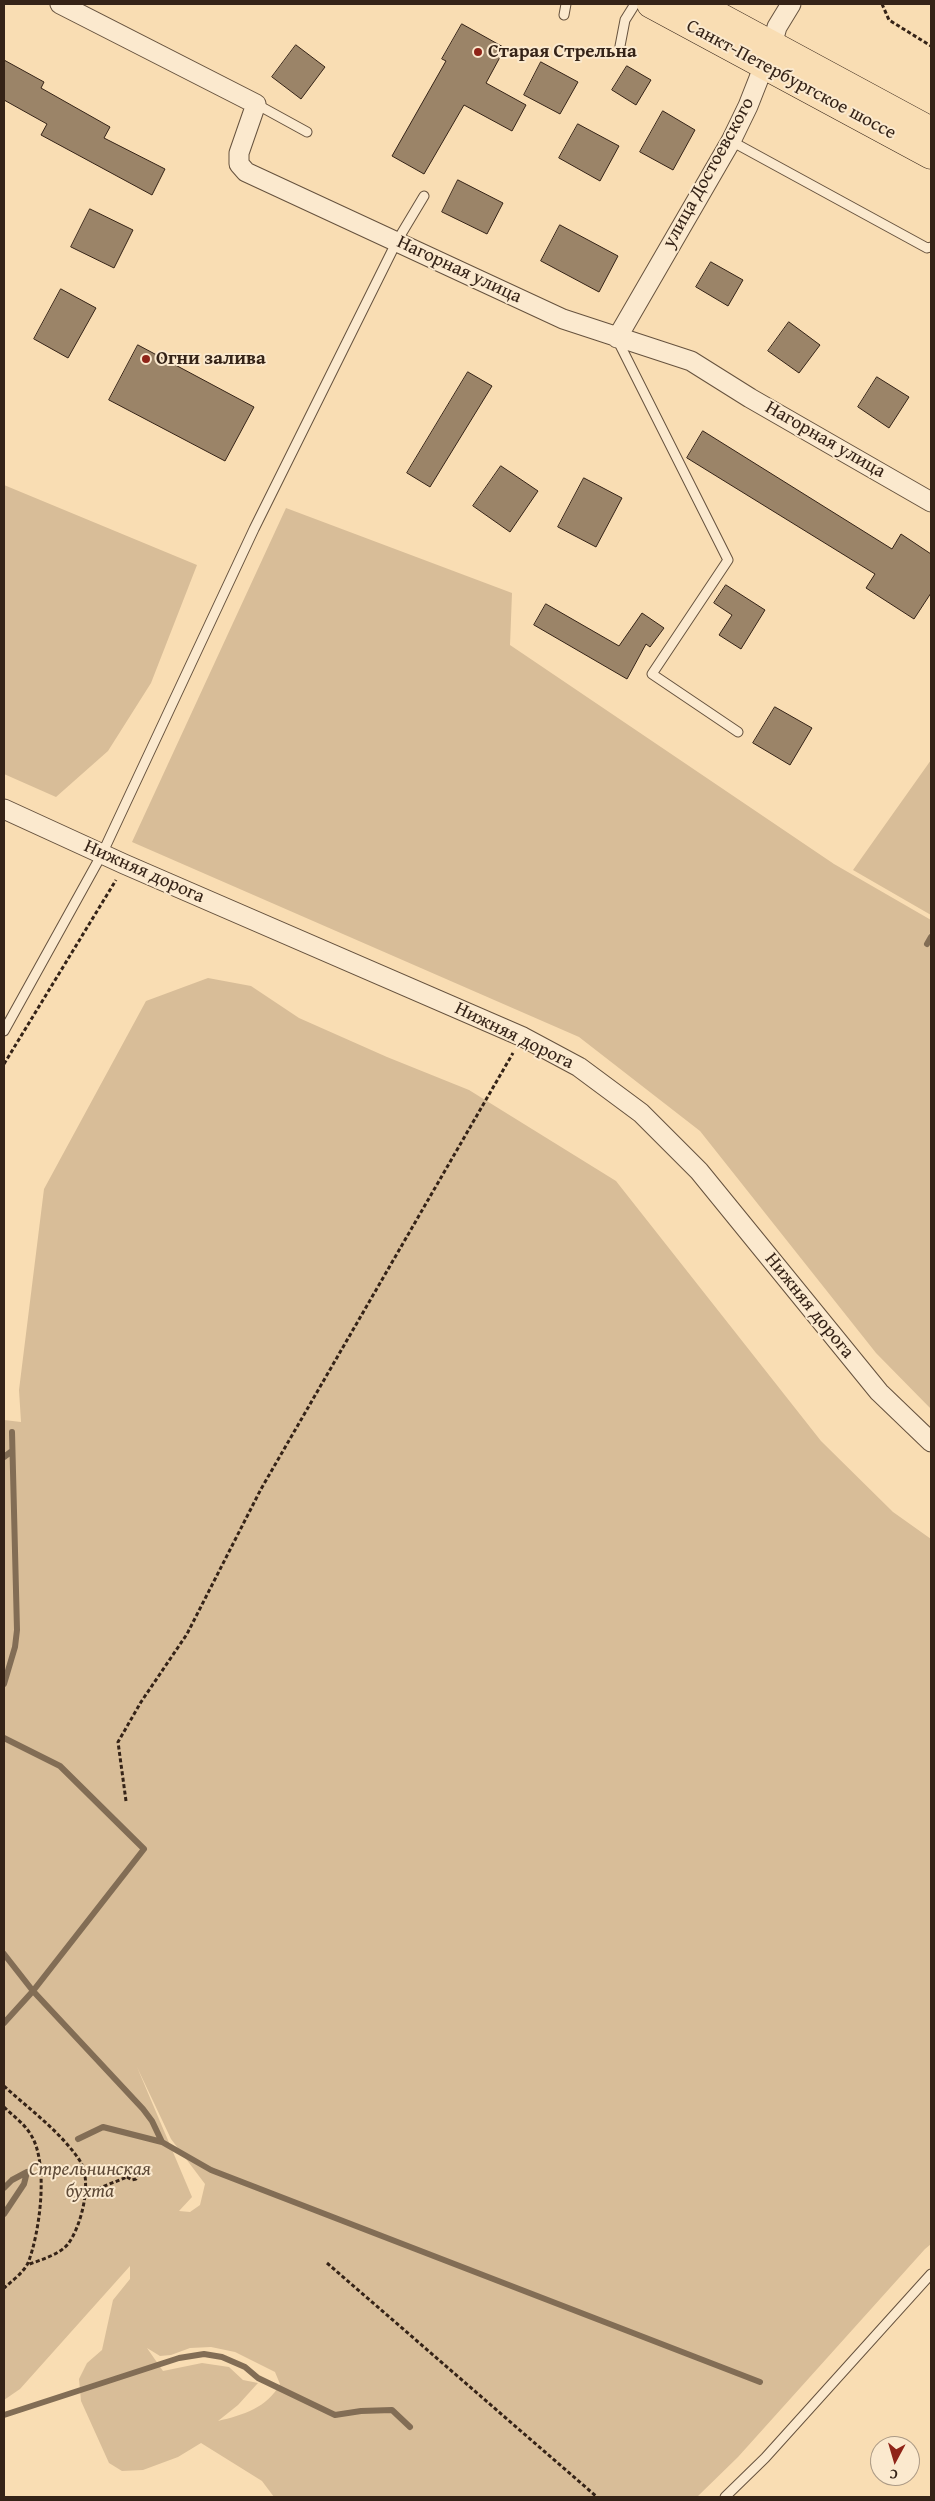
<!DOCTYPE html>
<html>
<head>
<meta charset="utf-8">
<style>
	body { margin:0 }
	#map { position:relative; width:935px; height:2501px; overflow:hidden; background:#f9ddb3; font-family:"Gentium Book Plus",serif }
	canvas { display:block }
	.frame { position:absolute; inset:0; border:5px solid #352317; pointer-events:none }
	.north { position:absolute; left:870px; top:2436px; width:50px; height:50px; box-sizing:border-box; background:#fbe9ce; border:1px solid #ac9a85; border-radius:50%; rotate:186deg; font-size:14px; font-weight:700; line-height:20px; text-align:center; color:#352317 }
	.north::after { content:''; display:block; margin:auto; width:18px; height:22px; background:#8f2418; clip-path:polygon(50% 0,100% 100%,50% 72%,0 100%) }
</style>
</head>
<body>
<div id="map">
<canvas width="935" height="2501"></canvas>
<div class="frame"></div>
<div class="north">С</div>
</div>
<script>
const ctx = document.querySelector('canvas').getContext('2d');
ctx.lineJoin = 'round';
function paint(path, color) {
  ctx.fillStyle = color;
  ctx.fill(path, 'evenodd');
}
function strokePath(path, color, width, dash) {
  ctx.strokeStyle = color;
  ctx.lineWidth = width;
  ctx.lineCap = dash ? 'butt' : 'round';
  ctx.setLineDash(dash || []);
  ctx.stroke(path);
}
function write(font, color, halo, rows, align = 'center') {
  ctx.font = font + ' "Gentium Book Plus",serif';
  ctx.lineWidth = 4;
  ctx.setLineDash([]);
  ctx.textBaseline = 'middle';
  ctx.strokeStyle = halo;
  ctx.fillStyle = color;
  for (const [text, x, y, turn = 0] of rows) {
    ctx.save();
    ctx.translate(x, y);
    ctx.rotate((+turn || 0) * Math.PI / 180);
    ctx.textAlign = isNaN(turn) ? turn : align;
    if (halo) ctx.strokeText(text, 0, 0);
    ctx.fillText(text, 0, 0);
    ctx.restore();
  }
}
paint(new Path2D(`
	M4 485 197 565 151 683 108 751 56 797 4 774Z
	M286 508 512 593 510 645 834 864 931 920V1409L876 1353 700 1131 579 1037 132 842Z
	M931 760V915L853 870Z
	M208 978 251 986 299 1018 387 1057 469 1090 616 1181 821 1441 893 1512 931 1539V2244L925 2249 738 2457 697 2497H274L262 2481 201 2443 178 2457 143 2470 122 2471 109 2463 81 2401 79 2379 87 2363 102 2350 113 2300 130 2279V2266L20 2389 4 2400V1420L21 1422 19 1390 44 1189 146 1001ZM137 2067 171 2139 205 2184 200 2205 190 2212 179 2211 192 2197ZM211 2347 235 2352 275 2372 280 2384C267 2408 243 2415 218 2421L238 2405 258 2383 243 2380 229 2367 202 2363 163 2371 147 2348 160 2356 171 2355 190 2348Z`), '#d8bd98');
strokePath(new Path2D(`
	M927 944 931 937
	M4 1457 12 1451
	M4 1684 15 1647 17 1630 12 1432
	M4 1738 60 1766 144 1849 33 1991 4 2023
	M4 1954 33 1991 143 2109 152 2121 162 2142
	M78 2139 103 2127 162 2142 211 2170 760 2382
	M4 2188 12 2180 27 2172
	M4 2214 24 2184 27 2172
	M4 2415 179 2358 204 2354 222 2357 245 2367 258 2378 335 2415 361 2411 392 2410 410 2427`), '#826d55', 6);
const building = new Path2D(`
	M462 24 505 48 486 83 526 105 512 131 464 105 424 174 392 156 446 61 442 59Z
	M296 45 325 67 301 99 272 77Z
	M4 60 44 82 41 88 110 127 104 138 165 169 152 195 41 135 47 124 4 100Z
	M541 62 578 82 560 114 524 95Z
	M627 66 651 80 636 105 612 90Z
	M663 111 695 130 673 170 640 152Z
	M578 124 619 146 600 181 559 158Z
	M458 180 503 203 487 234 442 212Z
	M90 209 133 230 114 268 71 247Z
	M560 225 618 256 599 292 541 261Z
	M711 262 743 280 728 306 696 287Z
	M61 289 96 308 68 358 34 339Z
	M789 322 820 345 799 373 768 351Z
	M138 345 254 407 225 461 109 400Z
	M468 372 492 386 430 487 407 473Z
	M877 377 909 397 889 428 858 407Z
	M703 431 892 549 901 534 931 554V593L914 619 866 588 875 574 687 458Z
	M501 466 538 491 510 532 473 506Z
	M584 478 622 498 596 547 558 527Z
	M726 585 765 610 741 649 719 635 732 615 714 603Z
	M546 604 619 646 642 613 664 628 650 647 646 644 627 679 534 625Z
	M775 707 812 728 790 765 753 743Z`);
paint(building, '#9b8468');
strokePath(building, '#352317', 1);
const lane = new Path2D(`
	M564 15 566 4
	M620 46 625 20 635 4
	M256 104 307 132
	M731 141 927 248 931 247
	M617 339 728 560 652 674 738 732
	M4 1031 102 854 254 529 397 241 424 196
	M725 2497 765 2458 931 2274`);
const street = new Path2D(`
	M60 4 256 104 239 153V164L246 172 563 319 691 361 750 398 931 502
	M617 338 731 141 748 106 772 45 777 27 791 4
	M4 809 124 864 523 1037 579 1067 641 1113 699 1171 879 1392 931 1442`);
const primary = new Path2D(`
	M651 4 931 155
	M696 4 931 131`);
strokePath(lane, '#66523e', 11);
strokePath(street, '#66523e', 21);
strokePath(primary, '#352317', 29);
strokePath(new Path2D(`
	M882 4 889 20 931 46
	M4 1064 116 880
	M126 1801 118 1742 141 1702 187 1634 261 1489 513 1053
	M4 2086C29 2109 61 2132 80 2161 93 2181 81 2227 68 2244 59 2255 40 2260 27 2265
	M4 2107C13 2116 24 2123 31 2135 49 2164 40 2232 28 2263 23 2273 12 2281 4 2288
	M85 2191H92L127 2177 129 2169 133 2168 139 2172 136 2179 132 2180 127 2177
	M327 2263 597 2497`), '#352317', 3, [4, 2.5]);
strokePath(lane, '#fbe9ce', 9);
strokePath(street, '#fbe9ce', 19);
strokePath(primary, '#f9ddb3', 28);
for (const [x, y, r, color] of [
	[478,52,5,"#8f2418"],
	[146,359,5,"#8f2418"]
]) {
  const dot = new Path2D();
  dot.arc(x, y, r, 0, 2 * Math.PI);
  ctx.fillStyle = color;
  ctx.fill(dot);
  strokePath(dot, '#fbe9ce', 2);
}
write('bold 19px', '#352317', '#fbe9ce', [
	["Старая Стрельна",488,52],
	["Огни залива",156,359]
], 'left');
write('19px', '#352317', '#fbe9ce', [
	["Санкт-Петербургское шоссе",791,80,28],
	["улица Достоевского",709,173,-61],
	["Нагорная улица",459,270,25],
	["Нагорная улица",825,440,30],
	["Нижняя дорога",144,872,24],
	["Нижняя дорога",514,1036,26],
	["Нижняя дорога",809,1306,51]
]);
write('italic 19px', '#5e4a37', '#fbe9ce', [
	["Стрельнинская",90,2170],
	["бухта",90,2192]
]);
</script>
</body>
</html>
